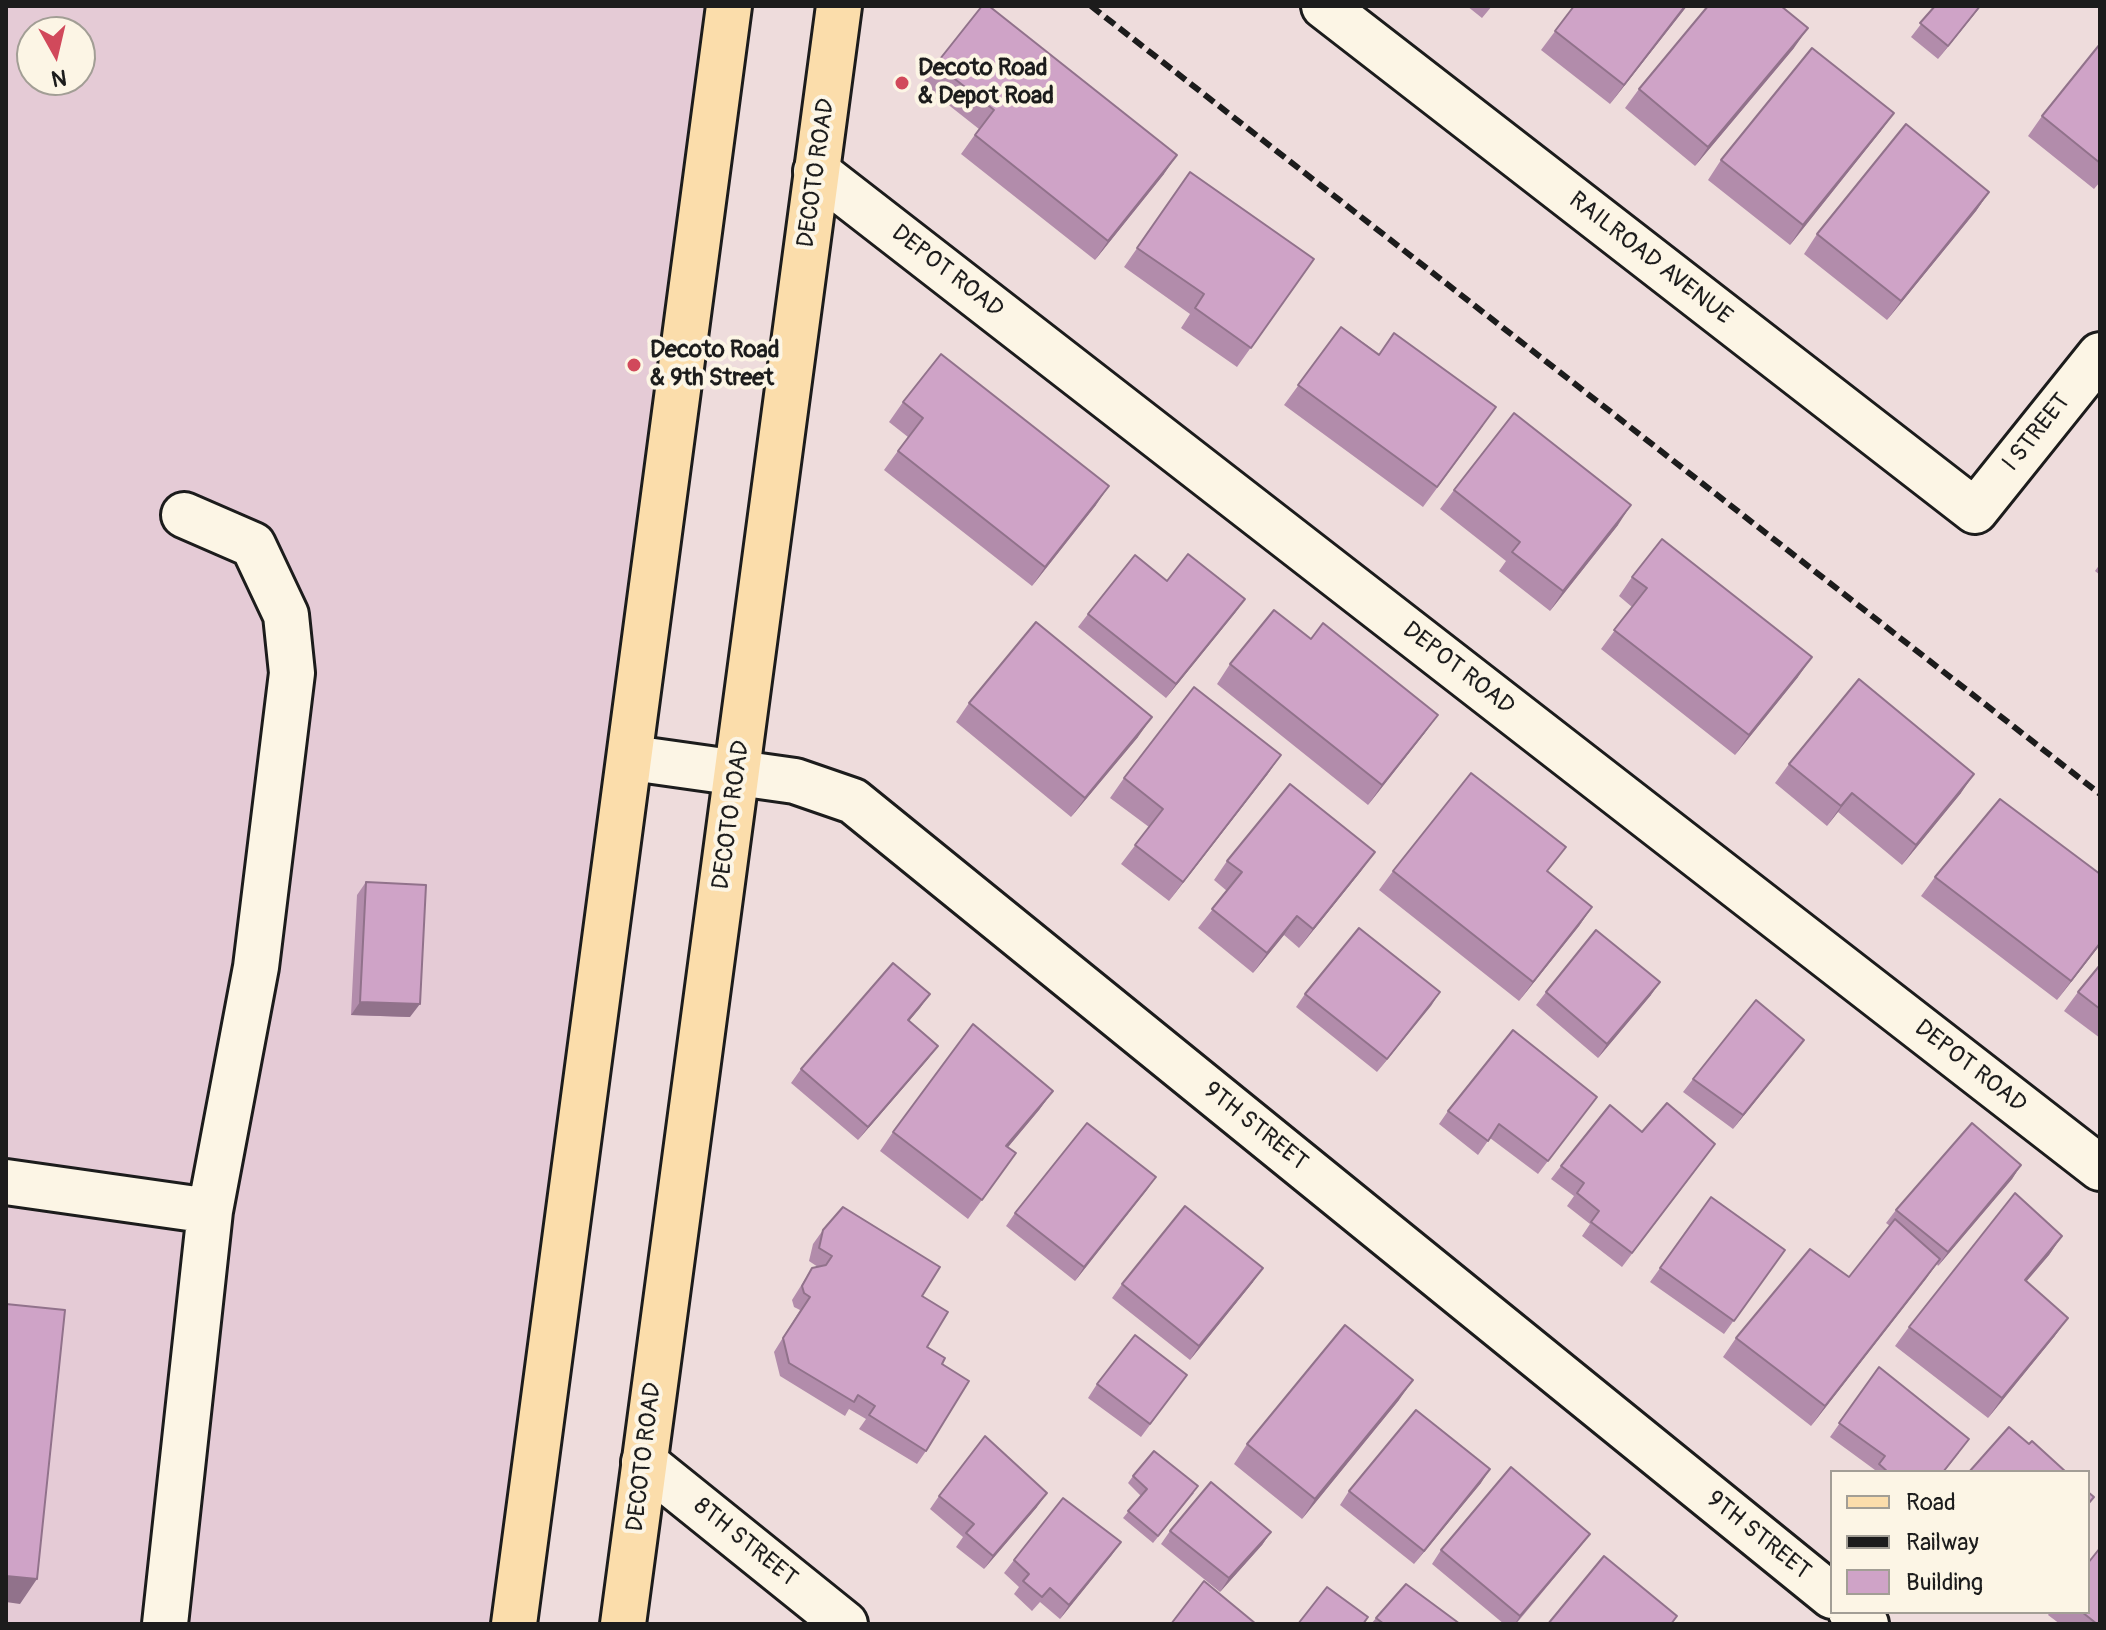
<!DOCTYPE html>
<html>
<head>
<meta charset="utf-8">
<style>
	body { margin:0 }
	#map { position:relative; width:2106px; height:1630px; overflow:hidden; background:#eedcdc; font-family:Pangolin,sans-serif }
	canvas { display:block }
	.frame { position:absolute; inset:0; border:8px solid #1c1c1c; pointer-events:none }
	.legend { position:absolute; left:1830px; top:1470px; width:260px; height:144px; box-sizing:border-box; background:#fcf5e5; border:2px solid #a29e95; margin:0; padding:10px 14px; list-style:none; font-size:24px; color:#1c1c1c }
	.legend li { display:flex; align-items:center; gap:16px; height:40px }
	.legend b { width:40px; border:2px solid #a29e95 }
	.north { position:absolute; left:16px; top:16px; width:80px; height:80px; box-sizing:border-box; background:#fcf5e5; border:2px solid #a29e95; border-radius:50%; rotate:172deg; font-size:22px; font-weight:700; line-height:32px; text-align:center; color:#1c1c1c }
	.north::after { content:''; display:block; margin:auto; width:28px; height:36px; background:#d1495b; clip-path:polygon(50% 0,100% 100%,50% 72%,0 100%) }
</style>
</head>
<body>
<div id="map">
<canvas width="2106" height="1630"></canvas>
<div class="frame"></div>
<ul class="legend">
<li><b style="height:10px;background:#fbddab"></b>Road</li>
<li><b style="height:10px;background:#1c1c1c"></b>Railway</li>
<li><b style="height:22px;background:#cfa3c7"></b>Building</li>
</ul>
<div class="north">N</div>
</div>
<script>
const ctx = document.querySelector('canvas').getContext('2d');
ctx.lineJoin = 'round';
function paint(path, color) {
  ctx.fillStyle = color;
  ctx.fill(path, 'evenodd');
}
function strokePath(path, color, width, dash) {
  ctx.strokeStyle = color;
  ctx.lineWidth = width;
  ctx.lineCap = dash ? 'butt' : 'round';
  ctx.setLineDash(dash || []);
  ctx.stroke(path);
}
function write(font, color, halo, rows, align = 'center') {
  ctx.font = font + ' Pangolin,sans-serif';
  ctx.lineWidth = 8;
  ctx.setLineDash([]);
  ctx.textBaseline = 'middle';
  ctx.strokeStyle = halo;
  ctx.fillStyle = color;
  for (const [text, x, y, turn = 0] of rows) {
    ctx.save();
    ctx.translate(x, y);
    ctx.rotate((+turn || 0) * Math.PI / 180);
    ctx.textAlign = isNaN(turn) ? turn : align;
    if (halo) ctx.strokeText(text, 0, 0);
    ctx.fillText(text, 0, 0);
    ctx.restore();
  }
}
paint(new Path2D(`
	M6 6H707L491 1624H6ZM32 32H80V80H32Z`), '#e5cbd6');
const minor = new Path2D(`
	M1324 6 1975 511 2100 355
	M816 171 2100 1168
	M184 515 253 545 286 615 292 673 256 967 210 1211
	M632 758 795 781 853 801 1832 1596
	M6 1182 210 1211 165 1624
	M644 1462 845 1624
	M1851 1612 1866 1624`);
const major = new Path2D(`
	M514 1624 729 6
	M623 1624 839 6`);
strokePath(minor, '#1c1c1c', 50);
strokePath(major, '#1c1c1c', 50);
strokePath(minor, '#fcf5e5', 44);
strokePath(major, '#fbddab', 44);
strokePath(new Path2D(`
	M1091 6 2100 794`), '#1c1c1c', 6, [12, 6]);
paint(new Path2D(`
	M1467 6H1492L1482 18Z
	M1574 6H1687L1610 104 1541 50Z
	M1935 6H1981L1938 59 1911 37Z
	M2100 44V182L2094 189 2028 136 2042 116Z
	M1794 48 1695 166 1625 108 1639 89Z
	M936 64 1164 174 1095 260 961 154 979 129 922 84Z
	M1894 113 1880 132 1790 245 1708 180 1721 160Z
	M1190 172 1314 259 1237 367 1181 328 1190 314 1124 267Z
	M1989 192 1976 211 1887 320 1804 254 1817 234Z
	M1341 327 1483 426 1423 507 1284 405Z
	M903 402 1096 505 1032 586 884 470 908 437 889 422Z
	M1454 490 1618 525 1550 611 1499 571 1506 561 1440 509Z
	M2100 564V575L2095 571Z
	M1632 577 1798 677 1735 755 1601 649 1632 607 1619 596Z
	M1167 581 1245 599 1166 698 1078 627 1088 614Z
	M1311 639 1438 715 1424 734 1368 805 1217 684 1230 664Z
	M969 703 1138 737 1071 817 956 722Z
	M1281 755 1267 775 1169 901 1121 864 1149 827 1110 798 1124 778Z
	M1789 764 1961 793 1902 865 1838 812 1827 826 1775 783Z
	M1227 861 1361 871 1299 948 1284 935 1253 973 1198 928 1227 891 1214 880Z
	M1393 871 1549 872 1592 907 1579 926 1519 1001 1379 890Z
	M2100 874V945L2057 1000 1921 896 1935 877Z
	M366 882 410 1017 351 1015 357 895Z
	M2100 965V1038L2064 1011 2078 992Z
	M1440 992 1377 1072 1296 1007 1305 994Z
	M1546 992 1651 995 1598 1058 1536 1005Z
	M930 994 909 1021 928 1059 858 1140 791 1083 801 1069Z
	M1804 1040 1794 1053 1733 1129 1683 1092 1693 1079Z
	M1053 1091 1039 1110 1008 1147 1016 1153 968 1219 880 1151 893 1132Z
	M1597 1097 1538 1174 1490 1138 1478 1155 1439 1124 1448 1111Z
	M1642 1132 1705 1158 1622 1267 1582 1236 1590 1224 1567 1206 1574 1196 1551 1179 1561 1166Z
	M2021 1165 2012 1179 1938 1266 1937 1264 1811 1426 1723 1357 1736 1338 1849 1277 1890 1226 1886 1223 1896 1210Z
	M1156 1177 1075 1281 1006 1226 1015 1213Z
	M1711 1197 1785 1250 1724 1334 1650 1282Z
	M823 1230 922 1296 927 1347 942 1364 926 1451 917 1464 859 1429 866 1419 849 1409 845 1416 780 1376 774 1352 800 1310 794 1307 792 1300 812 1268 818 1267 809 1261 813 1244Z
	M2062 1236 2049 1255 2026 1282 2068 1318 2054 1337 1988 1418 1895 1346 1909 1327Z
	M1253 1282 1190 1360 1112 1298 1122 1284Z
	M1879 1367 1959 1453 1944 1472H1873L1875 1470 1830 1437Z
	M1187 1375 1141 1437 1088 1398 1097 1384Z
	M1399 1400 1302 1519 1234 1464 1247 1444Z
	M1133 1476 1194 1493 1153 1543 1123 1518 1141 1496 1128 1483Z
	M1481 1483 1414 1564 1340 1505 1349 1491Z
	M939 1496 1037 1507 984 1569 956 1547 963 1537 930 1509Z
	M1170 1531 1271 1532 1262 1545 1220 1592 1161 1544Z
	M1121 1542 1060 1619 1040 1602 1032 1611 1014 1594 1019 1587 1004 1573 1014 1560Z
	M1580 1547 1516 1624H1504L1432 1564 1441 1550Z
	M2050 1612H2088L2100 1624H2060L2048 1615Z
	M1376 1618 1460 1624H1371Z`), '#b28cab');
paint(new Path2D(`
	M1685 6H1687L1610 104 1624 85Z
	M1980 6H1981L1938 59 1948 46Z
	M1808 28 1794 48 1695 166 1708 147Z
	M1894 113 1880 132 1790 245 1803 225Z
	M1177 155 1164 174 1095 260 1108 241Z
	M1989 192 1976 211 1887 320 1901 301Z
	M1109 486 1096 505 1032 586 1045 567Z
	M1631 505 1618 525 1550 611 1563 591Z
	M1245 599 1235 613 1166 698 1176 684Z
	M1812 657 1798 677 1735 755 1749 735Z
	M1438 715 1424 734 1368 805 1382 785Z
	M1152 717 1138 737 1071 817 1085 798Z
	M1281 755 1267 775 1169 901 1183 882Z
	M1974 774 1961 793 1902 865 1916 845Z
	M1852 793 1838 812 1827 826 1841 806Z
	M1375 852 1361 871 1299 948 1313 929Z
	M1592 907 1579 926 1519 1001 1533 982Z
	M1297 916 1284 935 1253 973 1267 953Z
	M2100 943V945L2057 1000 2071 981Z
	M1660 982 1651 995 1598 1058 1607 1044Z
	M1440 992 1431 1006 1377 1072 1387 1059Z
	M930 994 920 1008 898 1034 908 1020Z
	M360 1002 420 1004 410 1017 351 1015Z
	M1804 1040 1794 1053 1733 1129 1743 1115Z
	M938 1046 928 1059 858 1140 868 1127Z
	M1053 1091 1039 1110 993 1165 1006 1146Z
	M2021 1165 2012 1179 1938 1266 1948 1252Z
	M1156 1177 1147 1190 1075 1281 1084 1267Z
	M2062 1236 2049 1255 2011 1299 2025 1280Z
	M1940 1259 1926 1279 1811 1426 1825 1406Z
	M1263 1268 1253 1282 1190 1360 1199 1346Z
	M2068 1318 2054 1337 1988 1418 2002 1398Z
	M1413 1380 1399 1400 1302 1519 1315 1499Z
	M1490 1469 1481 1483 1414 1564 1424 1551Z
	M1047 1493 1037 1507 984 1569 993 1556Z
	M1271 1532 1262 1545 1220 1592 1229 1578Z
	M1590 1534 1580 1547 1515 1624 1520 1616Z
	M1121 1542 1111 1556 1060 1619 1069 1605Z
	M6 1576 37 1579 20 1604 6 1602Z`), '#91728b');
const building = new Path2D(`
	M982 6H989L1177 155 1108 241 975 135 994 110 936 64Z
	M1574 6H1685L1624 85 1555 31Z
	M1708 6H1781L1808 28 1708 147 1639 89Z
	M1935 6H1980L1948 46 1920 23Z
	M2100 44V163L2042 116Z
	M1812 48 1894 113 1803 225 1721 160Z
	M1906 124 1989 192 1901 301 1817 234Z
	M1190 172 1314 259 1251 348 1195 308 1204 294 1137 248Z
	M1341 327 1379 355 1394 333 1496 407 1437 487 1298 385Z
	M941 354 1109 486 1045 567 898 451 923 418 903 402Z
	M1514 413 1631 505 1563 591 1512 552 1520 542 1454 490Z
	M1662 539 1812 657 1749 735 1614 630 1647 588 1632 577Z
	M1188 554 1245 599 1176 684 1088 614 1135 555 1167 581Z
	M1274 610 1311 639 1323 623 1438 715 1382 785 1230 664Z
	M1036 622 1152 717 1085 798 969 703Z
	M1859 679 1974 774 1916 845 1852 793 1841 806 1789 764Z
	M1194 687 1281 755 1183 882 1135 845 1163 809 1124 778Z
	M1471 773 1566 847 1547 871 1592 907 1533 982 1393 871Z
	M1290 784 1375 852 1313 929 1297 916 1267 953 1212 909 1242 872 1227 861Z
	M2000 799 2100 874V943L2071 981 1935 877Z
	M366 882 426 885 420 1004 360 1002Z
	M1359 928 1440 992 1387 1059 1305 994Z
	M1596 930 1660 982 1607 1044 1546 992Z
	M893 963 930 994 908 1020 938 1046 868 1127 801 1069Z
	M2100 965V1009L2078 992Z
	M1756 1000 1804 1040 1743 1115 1693 1079Z
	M973 1024 1053 1091 1006 1146 1016 1153 982 1200 893 1132Z
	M1513 1030 1597 1097 1548 1161 1499 1124 1488 1141 1448 1111Z
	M1667 1103 1715 1144 1632 1253 1591 1222 1599 1211 1577 1193 1584 1183 1561 1166 1610 1105 1642 1132Z
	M1087 1123 1156 1177 1084 1267 1015 1213Z
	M1972 1123 2021 1165 1948 1252 1896 1210Z
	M2015 1193 2062 1236 2025 1280 2068 1318 2002 1398 1909 1327Z
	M1711 1197 1785 1250 1734 1321 1660 1268Z
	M1185 1206 1263 1268 1199 1346 1122 1284Z
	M843 1207 940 1267 922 1296 948 1312 927 1347 945 1358 942 1364 969 1381 926 1451 869 1415 875 1406 858 1395 854 1402 789 1363 783 1338 810 1297 804 1293 802 1286 812 1268 826 1265 832 1256 819 1248 823 1230Z
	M1895 1219 1940 1259 1825 1406 1736 1338 1810 1249 1849 1277Z
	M6 1304 65 1310 37 1579 6 1576Z
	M1345 1325 1413 1380 1315 1499 1247 1444Z
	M1135 1335 1187 1375 1150 1424 1097 1384Z
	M1879 1367 1969 1439 1943 1472H1888L1879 1464 1885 1456 1839 1423Z
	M1416 1410 1490 1469 1424 1551 1349 1491Z
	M2009 1427 2029 1444 2032 1441 2066 1472H1969Z
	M985 1436 1047 1493 993 1556 966 1533 974 1524 939 1496Z
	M1154 1451 1198 1486 1158 1536 1128 1511 1147 1489 1133 1476Z
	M1511 1467 1590 1534 1520 1616 1441 1550Z
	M1211 1482 1271 1532 1229 1578 1170 1531Z
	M2088 1492 2094 1497 2088 1504Z
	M1063 1498 1121 1542 1069 1605 1050 1588 1042 1597 1023 1581 1029 1574 1014 1560Z
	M2100 1548V1624H2097L2082 1612H2088V1563Z
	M1604 1556 1677 1616 1671 1624H1548Z
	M1204 1581 1256 1624H1171Z
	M1406 1584 1460 1624H1384L1376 1618Z
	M1327 1587 1368 1617 1363 1624H1298Z`);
paint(building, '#cfa3c7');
strokePath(building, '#91728b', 2);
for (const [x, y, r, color] of [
	[902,83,8,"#d1495b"],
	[634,365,8,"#d1495b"]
]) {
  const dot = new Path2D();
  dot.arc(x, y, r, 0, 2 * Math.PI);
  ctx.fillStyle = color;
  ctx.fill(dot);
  strokePath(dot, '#fcf5e5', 3);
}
write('bold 24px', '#1c1c1c', '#fcf5e5', [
	["Decoto Road",918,69],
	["& Depot Road",918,97],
	["Decoto Road",650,351],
	["& 9th Street",650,379]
], 'left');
write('24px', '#1c1c1c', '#fcf5e5', [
	["DECOTO ROAD",817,173,-82],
	["RAILROAD AVENUE",1650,259,38],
	["DEPOT ROAD",947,272,38],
	["I STREET",2037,433,-51],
	["DEPOT ROAD",1458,669,38],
	["DECOTO ROAD",732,815,-82],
	["DEPOT ROAD",1970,1067,38],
	["9TH STREET",1255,1127,39],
	["DECOTO ROAD",645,1457,-83],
	["9TH STREET",1758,1536,39],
	["8TH STREET",745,1543,39]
]);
</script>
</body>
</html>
